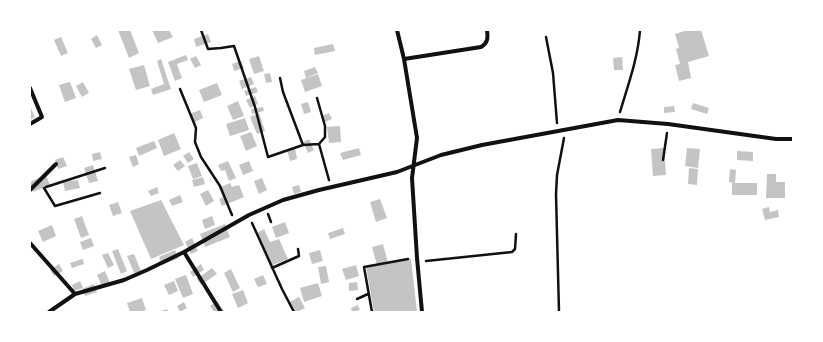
<!DOCTYPE html>
<html>
<head>
<meta charset="utf-8">
<style>
	body { margin:0 }
	#map { position:relative; width:823px; height:342px; overflow:hidden; background:#fff; font-family:"IBM Plex Sans",sans-serif }
	canvas { display:block }
	.frame { position:absolute; inset:0; border:31px solid #fff; pointer-events:none }
</style>
</head>
<body>
<div id="map">
<canvas width="823" height="342"></canvas>
<div class="frame"></div>
</div>
<script>
const ctx = document.querySelector('canvas').getContext('2d');
ctx.lineJoin = 'round';
function paint(path, color) {
  ctx.fillStyle = color;
  ctx.fill(path, 'evenodd');
}
function strokePath(path, color, width, dash) {
  ctx.strokeStyle = color;
  ctx.lineWidth = width;
  ctx.lineCap = dash ? 'butt' : 'round';
  ctx.setLineDash(dash || []);
  ctx.stroke(path);
}
paint(new Path2D(`
	M118 30H130L139 53 129 58Z
	M152 30H169L173 37 158 43Z
	M688 30H701L709 56 688 62 691 78 679 81 675 65 680 64 676 49 679 48 675 34Z
	M208 34 211 42 196 47 194 39Z
	M97 35 102 45 96 48 91 39Z
	M61 37 68 53 61 56 54 40Z
	M333 44 335 51 315 55 314 48Z
	M186 55 188 60 177 64 182 78 175 81 168 62Z
	M196 56 201 65 195 68 190 59Z
	M259 56 264 71 254 74 249 59Z
	M622 57 623 70H614L613 58Z
	M161 59 171 89 153 95 151 89 164 84 157 61Z
	M241 61 244 68 234 71 232 64Z
	M144 65 150 86 136 90 129 69Z
	M315 67 318 73 306 78 304 71Z
	M270 73 272 82 266 83 264 74Z
	M318 74 322 86 305 92 301 80Z
	M251 77 254 84 242 89 239 81Z
	M70 82 76 98 65 102 59 85Z
	M83 82 89 93 82 97 76 86Z
	M217 83 222 95 204 102 199 90Z
	M256 87 258 92 246 96 244 91Z
	M255 96 258 104 250 108 246 100Z
	M238 101 244 116 233 120 227 106Z
	M308 102 311 112 304 114 301 104Z
	M693 103 709 108 707 114 691 109Z
	M30 106 35 117 30 120Z
	M674 106 675 112 664 113V107Z
	M263 107 264 111 252 114 251 109Z
	M200 110 203 118 193 123 189 114Z
	M259 113 265 131 257 134 250 117Z
	M329 113 332 119 325 122 322 116Z
	M245 118 249 130 230 136 226 124Z
	M340 126 341 142 329 143 327 127Z
	M251 132 257 146 246 151 240 136Z
	M174 133 181 149 164 156 158 140Z
	M309 139 314 150 308 153 303 142Z
	M154 141 157 148 139 156 136 148Z
	M295 148 297 159 290 161 287 150Z
	M359 148 361 155 343 160 340 153Z
	M664 148 666 175 653 176 651 149Z
	M687 148 700 149 698 168 685 166Z
	M737 151 753 152V161L737 160Z
	M100 152 102 159 93 161 92 154Z
	M189 152 194 159 188 163 183 156Z
	M136 155 139 164 133 167 129 157Z
	M63 157 67 166 58 169 55 160Z
	M180 160 185 166 178 171 173 165Z
	M228 161 236 178 229 181 225 170 221 171 218 165Z
	M249 161 253 171 243 175 239 165Z
	M197 163 202 176 193 179 188 166Z
	M93 165 98 181 89 183 84 168Z
	M689 168 698 169 697 185 688 184Z
	M730 169 736 170 735 183 729 182Z
	M767 174H776V182H785V198H766Z
	M46 175 50 185 33 192 30 182Z
	M203 177 205 184 194 187 192 180Z
	M262 178 267 190 259 194 254 181Z
	M78 180 80 188 65 191 63 182Z
	M230 183 232 187 239 185 244 197 222 206 219 199 223 197 219 188Z
	M732 183H757V195H732Z
	M299 185 301 192 294 194 292 187Z
	M157 187 159 193 151 196 148 191Z
	M208 190 214 201 206 206 200 194Z
	M180 195 183 202 172 206 169 200Z
	M380 199 387 218 376 222 370 202Z
	M161 200 184 245 151 259 130 211Z
	M118 202 122 213 113 216 109 205Z
	M769 207 770 212 778 210 779 217 765 220 762 209Z
	M82 216 89 235 81 238 74 219Z
	M212 216 215 225 205 229 202 220Z
	M285 222 289 233 276 238 272 227Z
	M225 224 230 237 205 247 200 234Z
	M52 225 56 236 43 242 38 231Z
	M343 228 345 234 330 239 328 233Z
	M264 229 270 242 279 239 288 259 270 266 257 233Z
	M91 238 94 246 83 250 80 242Z
	M192 238 198 251 191 254 185 242Z
	M383 244 388 263 411 259 417 312H374L366 267 377 265 372 247Z
	M118 249 127 271 121 274 112 251Z
	M175 250 179 258 162 265 159 257Z
	M320 250 323 261 312 264 309 253Z
	M108 253 114 265 108 268 102 255Z
	M134 254 141 271 134 273 127 256Z
	M83 259 84 264 72 268 70 263Z
	M59 264 63 271 54 276 50 270Z
	M201 264 204 270 193 277 190 272Z
	M356 265 359 276 346 280 342 269Z
	M326 266 329 282 321 284 318 267Z
	M212 268 217 274 201 285 197 279Z
	M231 269 240 288 233 292 224 273Z
	M105 271 110 283 102 286 97 275Z
	M186 275 193 294 183 298 175 279Z
	M263 275 267 284 258 287 254 279Z
	M80 281 83 288 74 291 72 285Z
	M174 281 178 291 169 295 164 285Z
	M357 282 358 290 349 291V283Z
	M318 283 322 296 304 302 300 288Z
	M94 284 97 292 85 296 82 289Z
	M243 290 248 303 238 308 232 294Z
	M299 297 305 308 297 312H293L288 303Z
	M142 298 146 310 140 312H130L127 303Z
	M217 301 224 311 223 312H214L210 306Z
	M184 302 187 308 180 312 177 306Z
	M358 305 360 310 352 312 351 308Z
	M167 309 168 312H158Z`), '#c4c4c4');
strokePath(new Path2D(`
	M201 30 208 49 221 48 234 46 255 107 268 157 303 145 319 144 329 180
	M546 37 553 73 557 123
	M280 78 283 92 303 145
	M180 89 196 128 195 142 201 157 220 186 232 215
	M317 98 325 126V137L319 144
	M620 112C628 85 638 58 640 30
	M663 160 667 133
	M46 187 105 168
	M44 188 55 206 100 193
	M268 214 271 222
	M252 223 282 289 294 312
	M426 261 512 252 515 249 516 234
	M272 268 299 256 298 249
	M357 299 368 294
	M372 312 364 267 408 259
	M559 312 556 194 557 175 564 138`), '#111', 2.5);
strokePath(new Path2D(`
	M397 30 404 59 417 138 412 178 417 258 422 312
	M404 59 481 47C488 43 488 38 487 30
	M30 88 42 117 30 124
	M30 190 56 164
	M30 243 75 294
	M184 252 221 312
	M49 312 75 294 124 280 147 270 184 252 249 215 283 200 319 190 397 172 441 155 482 145 618 120 668 124 776 139H793`), '#111', 4);
</script>
</body>
</html>
